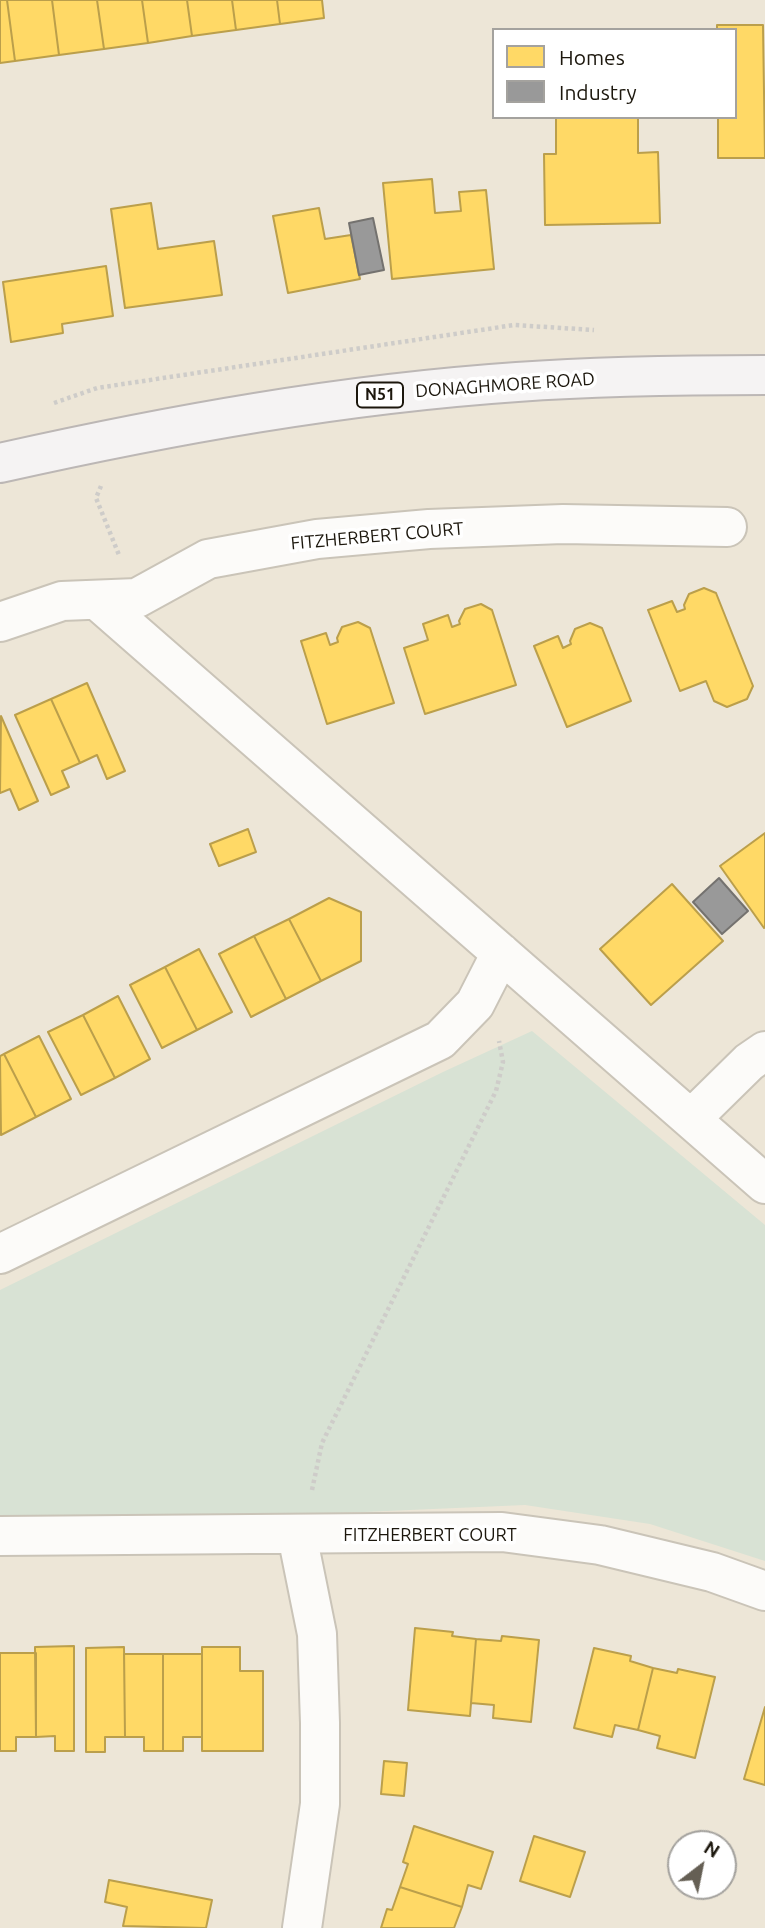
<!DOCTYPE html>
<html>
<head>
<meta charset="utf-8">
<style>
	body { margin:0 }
	#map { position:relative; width:765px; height:1928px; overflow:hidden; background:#ede6d7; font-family:Ubuntu,sans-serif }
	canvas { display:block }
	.legend { position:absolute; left:492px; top:28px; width:245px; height:91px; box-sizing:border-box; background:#fff; border:2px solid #a4a29e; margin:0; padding:9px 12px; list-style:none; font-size:21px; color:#1c170d }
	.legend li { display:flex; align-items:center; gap:14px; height:35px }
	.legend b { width:35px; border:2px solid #a4a29e }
	.north { position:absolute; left:667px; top:1830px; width:70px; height:70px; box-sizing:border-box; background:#fff; border:2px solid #a4a29e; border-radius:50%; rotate:32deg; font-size:19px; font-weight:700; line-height:28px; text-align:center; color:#1c170d }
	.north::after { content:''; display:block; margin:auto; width:24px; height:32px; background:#655f54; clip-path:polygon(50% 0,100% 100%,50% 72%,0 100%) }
</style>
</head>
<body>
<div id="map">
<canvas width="765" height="1928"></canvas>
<ul class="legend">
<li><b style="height:19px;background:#ffd966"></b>Homes</li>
<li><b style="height:19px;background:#999"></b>Industry</li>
</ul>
<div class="north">N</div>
</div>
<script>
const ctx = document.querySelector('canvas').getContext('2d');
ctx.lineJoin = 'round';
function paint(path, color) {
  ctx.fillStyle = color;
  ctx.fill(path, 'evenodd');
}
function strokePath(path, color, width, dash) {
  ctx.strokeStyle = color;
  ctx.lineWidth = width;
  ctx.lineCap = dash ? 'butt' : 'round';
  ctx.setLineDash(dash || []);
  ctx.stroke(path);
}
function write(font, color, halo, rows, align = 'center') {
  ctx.font = font + ' Ubuntu,sans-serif';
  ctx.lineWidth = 7;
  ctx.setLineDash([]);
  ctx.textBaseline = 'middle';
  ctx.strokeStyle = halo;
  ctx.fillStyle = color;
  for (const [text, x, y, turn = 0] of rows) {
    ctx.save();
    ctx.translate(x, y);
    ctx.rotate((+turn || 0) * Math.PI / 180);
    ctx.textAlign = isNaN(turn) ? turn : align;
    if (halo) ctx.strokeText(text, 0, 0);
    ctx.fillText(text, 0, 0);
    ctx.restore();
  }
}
paint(new Path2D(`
	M532 1031 765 1225V1561L650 1524 525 1505 341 1513 0 1517V1290L443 1072Z`), '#d8e2d4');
const homes = new Path2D(`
	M0 0H7L15 61 0 63Z
	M7 0H52L59 55 15 61Z
	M52 0H97L104 49 59 55Z
	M97 0H142L148 43 104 49Z
	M142 0H187L192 36 148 43Z
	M187 0H232L236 30 192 36Z
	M232 0H277L280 24 236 30Z
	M277 0H322L324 18 280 24Z
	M717 25H763L765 158H718V117H735V30H717Z
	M556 117H638V153L658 152 660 223 545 225 544 154H556Z
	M432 179 435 213 461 211 459 192 486 190 494 269 392 279 383 183Z
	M151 203 158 249 214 241 222 295 125 308 111 209Z
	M319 208 325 239 351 235 360 279 288 293 273 216Z
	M106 266 113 316 62 324 63 333 11 342 3 282Z
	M704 588 716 593 753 686 747 699 727 707 714 701 706 681 680 691 648 610 672 601 677 612 685 609 684 605 689 594Z
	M481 604 492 610 516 685 425 714 404 648 428 640 423 624 448 615 452 627 460 624 459 621 465 609Z
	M358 622 370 628 394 703 327 724 301 641 326 633 330 645 338 642 337 638 342 627Z
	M590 623 602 628 631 701 567 727 534 646 558 636 563 648 571 644 570 641 575 629Z
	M87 683 125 771 107 779 97 755 80 763 51 699Z
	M51 699 80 763 62 771 69 787 51 795 15 715Z
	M1 716 38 801 19 810 10 789 0 793Z
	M248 829 256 852 219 866 210 844Z
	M765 833V927L764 928 720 866Z
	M672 884 723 941 651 1005 600 949Z
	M329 898 361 912V961L321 981 289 919Z
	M289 919 321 981 286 999 254 936Z
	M254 936 286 999 251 1017 219 954Z
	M199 949 232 1012 197 1030 165 967Z
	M165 967 197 1030 162 1048 130 985Z
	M118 996 150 1059 115 1078 83 1015Z
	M83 1015 115 1078 81 1095 48 1032Z
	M39 1036 71 1099 36 1117 4 1054Z
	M4 1054 36 1117 1 1135 0 1056Z
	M415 1628 453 1632 452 1636 476 1639 470 1716 408 1710Z
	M502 1636 539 1640 531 1722 493 1718 494 1705 471 1703 476 1639 501 1641Z
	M74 1646V1751H55V1736L36 1737 35 1647Z
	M124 1647 125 1737H105V1752H86V1648Z
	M202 1647H240V1671H263V1751H202Z
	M594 1648 631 1656 630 1661 653 1668 638 1730 615 1725 612 1737 574 1728Z
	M0 1653H36V1737H16V1751H0Z
	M124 1654H163V1751H144V1737H125Z
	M163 1654H202V1737H183V1751H163Z
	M653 1668 677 1673 678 1669 715 1677 695 1758 657 1748 660 1736 638 1730Z
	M765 1707V1785L744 1779Z
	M384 1761 407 1763 404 1796 381 1794Z
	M414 1826 493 1852 481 1889 468 1885 462 1907 400 1887 408 1864 403 1862Z
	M534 1836 585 1852 570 1897 520 1881Z
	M109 1880 212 1900 206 1928 123 1926 127 1907 105 1902Z
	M400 1887 462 1907 454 1928H381L387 1909 392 1910Z`);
paint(homes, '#ffd966');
strokePath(homes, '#bb9f4b', 2);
const industry = new Path2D(`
	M373 218 384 270 359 275 349 223Z
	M719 878 748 911 722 934 693 902Z`);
paint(industry, '#999');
strokePath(industry, '#74726f', 2);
const minor = new Path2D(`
	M98 601 765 1184
	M0 622 62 601 137 598 208 559 317 539 429 529 563 524 727 527
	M691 1119 749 1062 765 1051
	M0 1254 440 1040 475 1004 501 953
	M297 1535 317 1634 320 1723V1804L302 1928
	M0 1536 502 1532 600 1545 712 1572 765 1591`);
const major = new Path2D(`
	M0 463C170 425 342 394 517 382 599 376 682 375 765 375`);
strokePath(minor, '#cac4b8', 42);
strokePath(major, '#bcb7b5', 42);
strokePath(new Path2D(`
	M54 403 97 388 514 325 594 330
	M101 486 96 498 119 555
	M312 1490 322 1443 496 1091 503 1062 499 1041`), '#ceccc9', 4.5, [3.5, 3.5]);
strokePath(minor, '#fcfbf9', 38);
strokePath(major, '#f5f3f3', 38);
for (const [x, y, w] of [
	[380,395,46]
]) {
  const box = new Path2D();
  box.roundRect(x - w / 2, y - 12.5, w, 25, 5);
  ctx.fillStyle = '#fff';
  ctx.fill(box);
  strokePath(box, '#1c170d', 2);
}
write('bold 16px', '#1c170d', null, [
	["N51",380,395]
]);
write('18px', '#1c170d', '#fff', [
	["DONAGHMORE ROAD",505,385,-4],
	["FITZHERBERT COURT",377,536,-5],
	["FITZHERBERT COURT",430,1535]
]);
</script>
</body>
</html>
